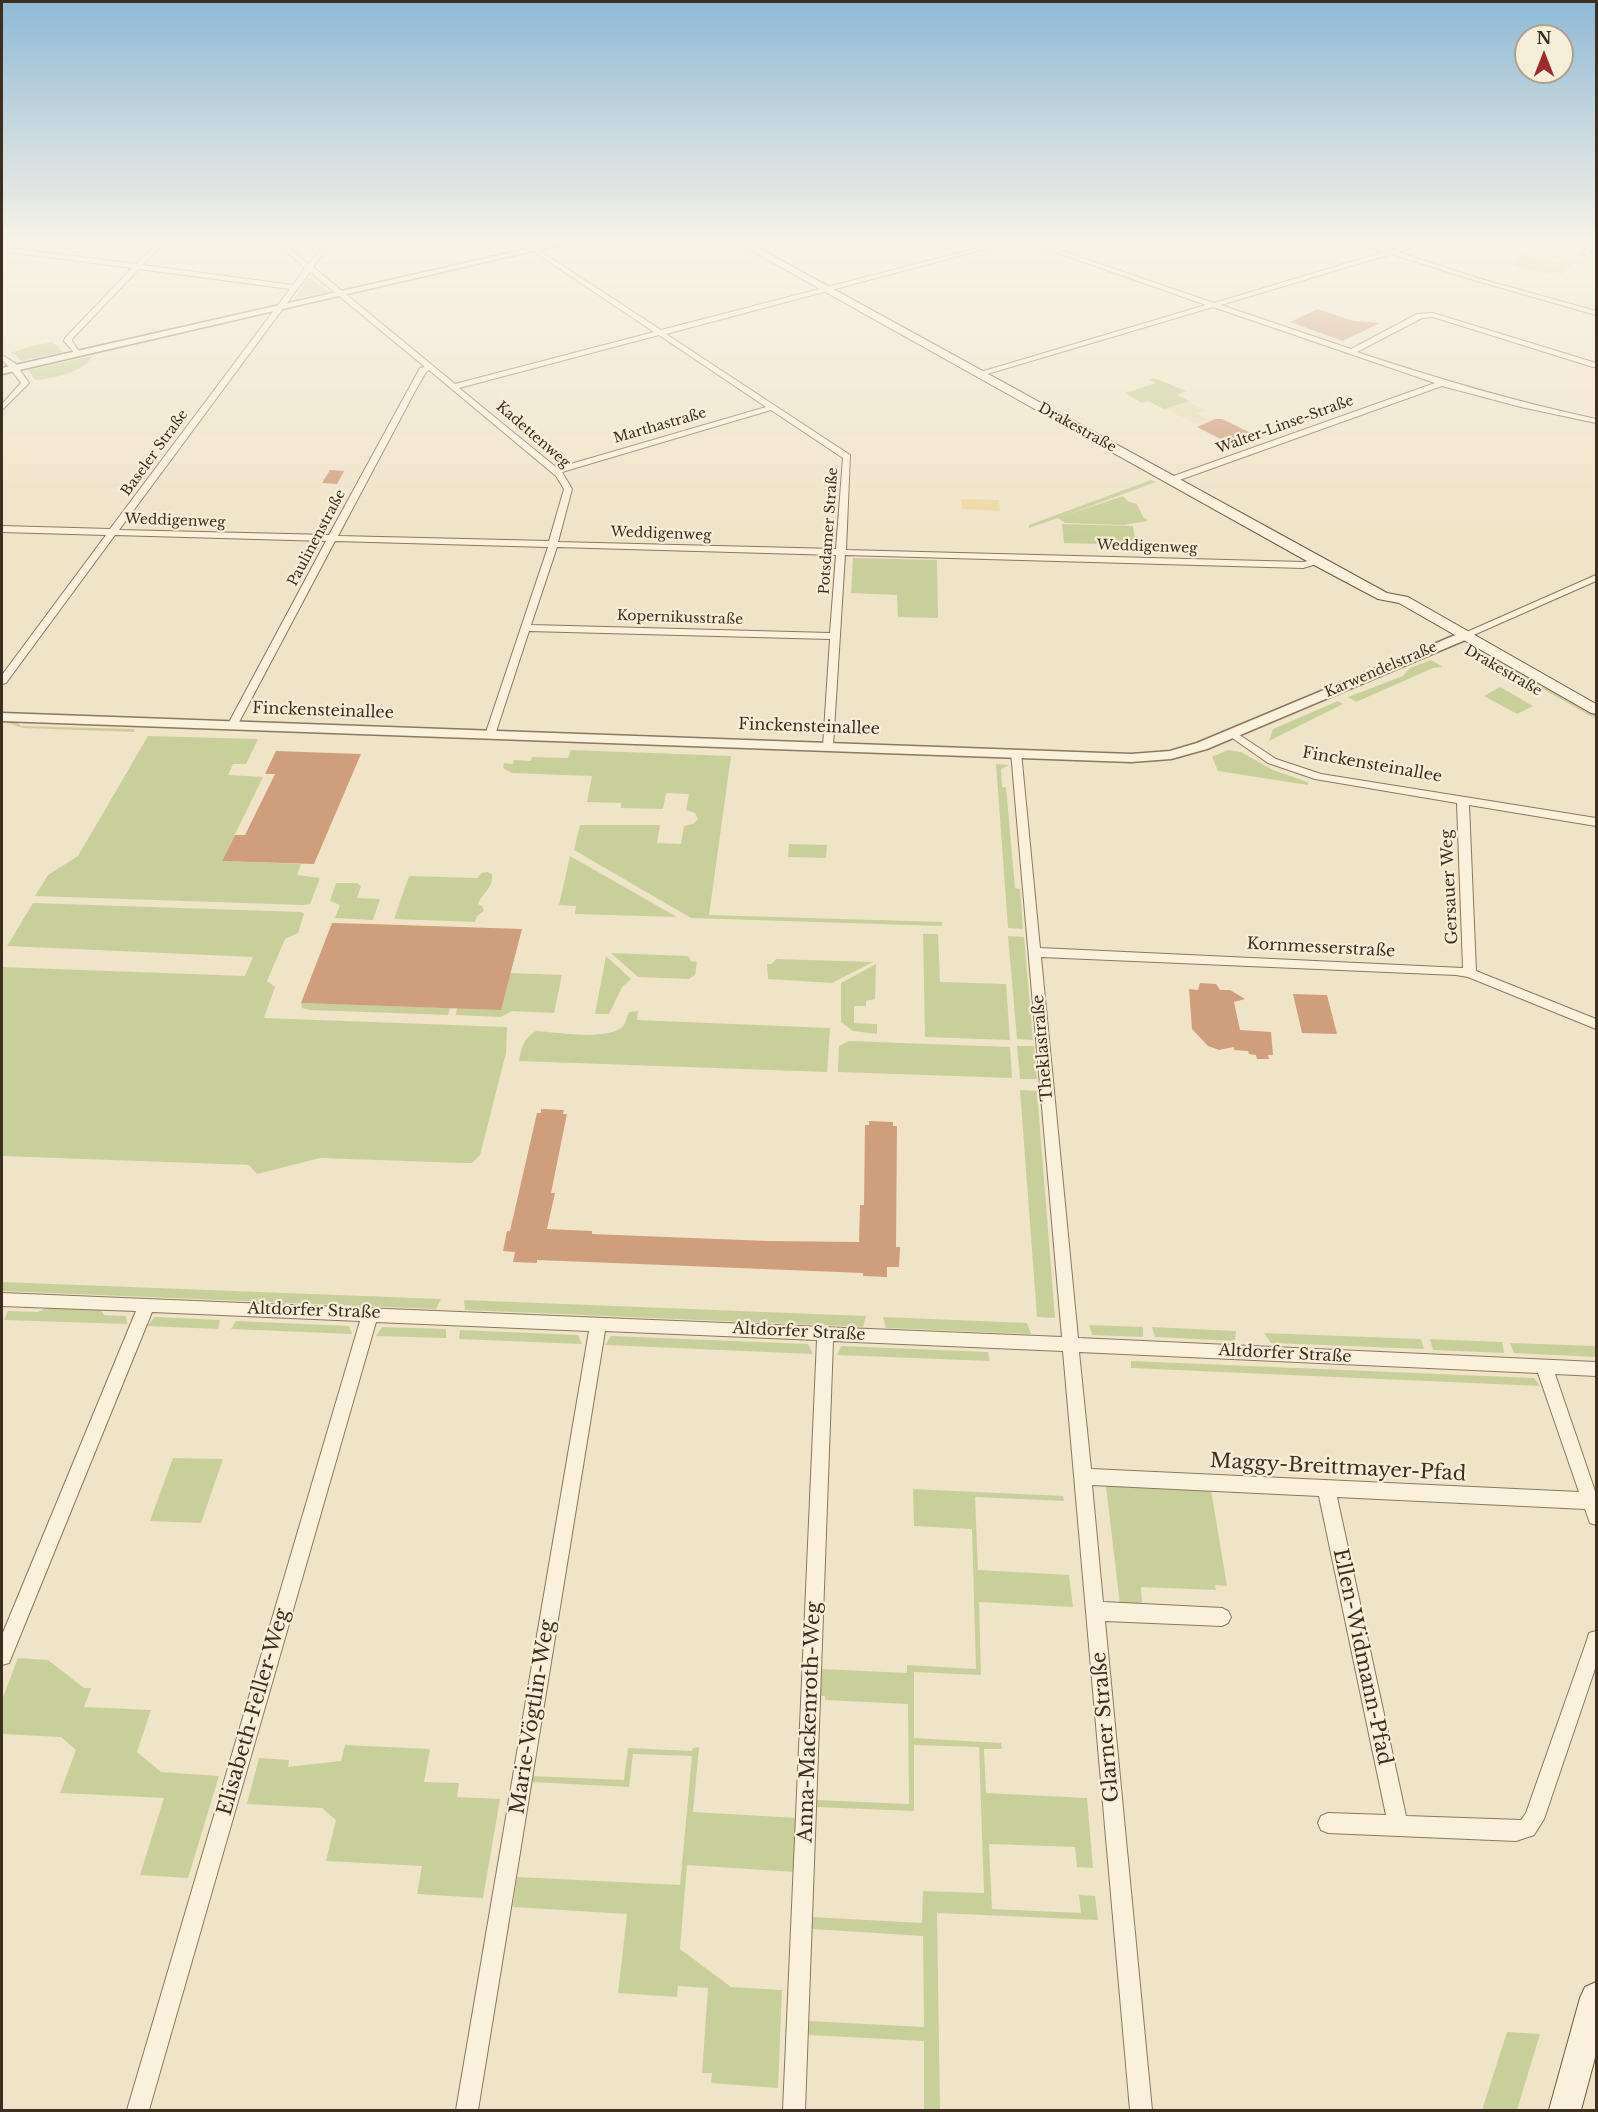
<!DOCTYPE html>
<html>
<head>
<meta charset="utf-8">
<style>
	body { margin:0 }
	#map { position:relative; width:1598px; height:2112px; overflow:hidden; background:#f0e4c8; font-family:"Libre Baskerville",serif }
	canvas { display:block }
	.frame { position:absolute; inset:0; border:3px solid #3d2e20; pointer-events:none }
	.north { position:absolute; left:1514px; top:24px; width:60px; height:60px; box-sizing:border-box; background:#f7eed8; border:2px solid #ada18e; border-radius:50%; rotate:0deg; font-size:16px; font-weight:700; line-height:24px; text-align:center; color:#3d2e20 }
	.north::after { content:''; display:block; margin:auto; width:21px; height:27px; background:#9e2a2b; clip-path:polygon(50% 0,100% 100%,50% 72%,0 100%) }
</style>
</head>
<body>
<div id="map">
<canvas width="1598" height="2112"></canvas>
<div class="frame"></div>
<div class="north">N</div>
</div>
<script>
const ctx = document.querySelector('canvas').getContext('2d');
ctx.lineJoin = 'round';
function paint(path, color) {
  ctx.fillStyle = color;
  ctx.fill(path, 'evenodd');
}
function strokePath(path, color, width, dash) {
  ctx.strokeStyle = color;
  ctx.lineWidth = width;
  ctx.lineCap = dash ? 'butt' : 'round';
  ctx.setLineDash(dash || []);
  ctx.stroke(path);
}
function write(font, color, halo, rows, align = 'center') {
  ctx.font = font + ' "Libre Baskerville",serif';
  ctx.lineWidth = 4.5;
  ctx.setLineDash([]);
  ctx.textBaseline = 'middle';
  ctx.strokeStyle = halo;
  ctx.fillStyle = color;
  for (const [text, x, y, turn = 0] of rows) {
    ctx.save();
    ctx.translate(x, y);
    ctx.rotate((+turn || 0) * Math.PI / 180);
    ctx.textAlign = isNaN(turn) ? turn : align;
    if (halo) ctx.strokeText(text, 0, 0);
    ctx.fillText(text, 0, 0);
    ctx.restore();
  }
}
paint(new Path2D(`
	M1188 401 1205 410 1196 413 1207 419 1195 423 1165 409Z`), '#e6deb5');
paint(new Path2D(`
	M1524 254 1573 266 1561 274 1553 272 1549 275 1512 265 1515 263 1512 261Z
	M310 277 328 292 293 299Z
	M55 342 53 344 58 345 62 352 21 361 16 355 10 353 31 346Z
	M92 356C85 372 52 379 35 380L28 370Z
	M1154 378 1186 391 1177 395 1189 401 1164 409 1148 401 1142 403 1125 393 1156 383 1149 380Z
	M1151 480 1156 482 1066 515 1123 496 1129 502 1137 504 1143 517 1148 520 1147 521 1124 525 1065 523 1058 518 1029 528V525Z
	M1062 524 1133 526 1136 545 1064 543Z
	M853 558 937 560 938 618 898 617 897 595 851 593Z
	M1479 650 1596 714V719L1476 651Z
	M1431 660 1443 667 1433 668 1356 702 1348 697 1403 676 1410 668Z
	M1500 687 1533 706 1517 714 1484 696Z
	M1338 701 1343 704 1269 741 1273 729Z
	M5 722H17L21 726 134 729V732L23 728Z
	M148 736 258 739 246 764H233L228 775 263 777 222 861 301 864 297 875 320 878 310 904 304 905 35 896 48 875 78 856Z
	M571 750 731 756 709 915 942 922V926L691 918 574 850 580 825H660L657 843 681 844 684 826 693 824 698 819 695 813 686 810 689 794 666 793 663 809 621 808V803L587 802 592 776 512 773 503 768 504 763 513 764 514 760 531 761 532 757 568 758Z
	M1228 750 1241 752 1273 770 1308 782V785L1218 771 1212 757Z
	M996 764 1009 765 1001 769 1002 787H1006L1015 888 1020 889 1023 929 1008 928Z
	M789 844 827 845 826 858 788 857Z
	M570 856 677 917 575 914 576 906 559 905Z
	M487 872 492 874C494 888 482 893 478 904L482 906 484 911 477 916 475 922 394 919 409 876 477 878 482 873Z
	M336 883H357L361 886 357 898 380 899 373 920 335 918 340 905 330 901Z
	M33 903 301 912 304 914 298 933 285 939 267 981 275 987 264 1018 507 1027 506 1053 480 1155 472 1163H464L320 1158 257 1174 249 1165 2 1156V967L245 976 253 957 7 946Z
	M923 934H938L940 982 1006 984 1010 1040 925 1037Z
	M1008 936 1024 937 1033 1040 1017 1039Z
	M611 953 688 956 691 961 697 962 695 975 689 979 638 977Z
	M606 956 631 979 622 987 609 1014H595Z
	M776 959 873 962 832 983 768 979 767 964H772Z
	M876 964 875 999 866 1001V1006H854V1023L877 1024V1034L853 1031 841 1022V983Z
	M511 973 562 975 554 1013 512 1011 501 1017 456 1015 457 1008Z
	M301 1003 450 1008 448 1015 310 1010 302 1008Z
	M638 1011 637 1020 830 1028 827 1072 519 1061C522 1047 523 1039 536 1031 555 1032 611 1042 624 1025 626 1022 627 1016 629 1012Z
	M849 1041 1010 1047 1012 1078 838 1072 839 1046Z
	M1017 1046H1034L1037 1079H1020Z
	M1020 1090 1037 1091 1055 1318 1037 1317Z
	M2 1282 441 1299 436 1309 2 1291Z
	M464 1300 866 1316 863 1327 465 1310Z
	M46 1308 101 1310 104 1315 126 1316 127 1324 4 1320 8 1311 38 1312Z
	M155 1317 220 1320 218 1329 147 1326Z
	M883 1317 1027 1323 1031 1334 886 1328Z
	M236 1321 349 1326 352 1334 231 1329Z
	M1089 1325 1143 1327V1337L1092 1335Z
	M382 1327 446 1329V1338L376 1336Z
	M1152 1327 1236 1331 1235 1341 1155 1337Z
	M460 1330 578 1335 582 1344 459 1339Z
	M1264 1333 1421 1339 1424 1349 1271 1343Z
	M611 1336 808 1344 813 1354 605 1345Z
	M1430 1339 1502 1342 1504 1353 1433 1350Z
	M1510 1343 1596 1346V1357L1514 1353Z
	M841 1346 988 1352 990 1361 837 1355Z
	M1131 1361 1534 1378 1540 1386 1131 1368Z
	M173 1458 223 1459 201 1523 150 1521Z
	M1106 1486 1211 1490 1227 1586 1215 1585 1216 1590 1141 1587 1142 1606 1120 1605Z
	M913 1489 1063 1496 1064 1501 975 1497 978 1570 1069 1575 1073 1607 979 1602 981 1675 914 1672V1738L1001 1743 1002 1749H984L986 1793 1087 1798 1093 1868 1077 1867 1075 1847 989 1844 992 1909 1081 1913 1079 1895 1095 1896 1098 1920 937 1913 940 2110H924V2041L808 2035 809 2021 924 2027 923 1936 812 1929V1917L922 1923 923 1891 984 1893 979 1747 914 1745V1811L816 1807V1800L909 1804 908 1704 825 1700V1696H820L821 1669 907 1673V1665L976 1669 972 1529 914 1526Z
	M18 1658 48 1660 84 1688H91L84 1707 151 1710 137 1752 161 1772 219 1776 188 1878 140 1875 164 1798 60 1793 76 1750 61 1737 2 1734V1700Z
	M345 1745 430 1749 424 1782 459 1783 457 1797 500 1799 483 1898 417 1894 422 1866 326 1861 336 1820 322 1808 247 1804 259 1758 289 1760 288 1767 341 1761Z
	M699 1747 693 1812 798 1818 795 1872 687 1865 680 1949 731 1987 782 1990 778 2088 711 2083 712 2073H702L708 1988 678 1986 677 1997 618 1993 627 1914 513 1907 517 1877 680 1885 692 1756 633 1754 629 1787 531 1782V1776L624 1780 628 1748 692 1751 693 1748Z
	M1507 2032 1540 2034 1517 2110H1482Z`), '#c9cf9b');
paint(new Path2D(`
	M961 499 999 500 1000 511 962 509Z`), '#ecd9a5');
paint(new Path2D(`
	M1318 309 1354 321 1380 323 1343 341 1290 322Z
	M1215 419H1222L1251 433 1247 435 1251 437 1235 443 1230 441 1226 442 1197 427Z
	M330 470 344 471 337 484 322 483Z
	M276 751 361 754 314 864 222 861 235 835H245L275 774H265Z
	M332 923 371 924 522 929 501 1010 301 1003Z
	M1200 983 1216 984 1220 990H1230L1245 999 1234 1002 1240 1030 1271 1032 1273 1055H1268L1269 1059H1257L1256 1055 1249 1054 1248 1051 1234 1050V1047L1219 1050 1208 1046 1192 1029 1189 989 1198 990Z
	M1293 994 1327 995 1337 1034 1302 1033Z
	M541 1109 564 1110 563 1114H567L551 1193H555L547 1229 592 1231V1234L768 1241 859 1242 860 1205H864L865 1125H869V1121L893 1122V1126H897L896 1247H900L899 1267H887V1277L863 1276V1273L714 1267 537 1260V1263L513 1262 515 1252 503 1251 507 1231H510L537 1113H541Z`), '#cf9f7d');
const minor = new Path2D(`
	M159 241H165L143 265 293 285 305 268 274 241H281L309 264 326 241H332L313 267 455 384 654 332 518 241H525L661 330 1005 241H1015L666 334 850 455 846 550 1303 562 1319 559 1324 562 1303 568 845 555 833 746 828 749 823 746 830 639 529 631 495 735 490 738 486 737 485 735 548 547 335 541 237 726 232 729 227 726 326 541 115 535 6 683 2 684V675L106 535 2 532V526L110 529 290 289 139 269 72 339V341L81 354 77 356 64 341 65 338 132 268 2 251V247L136 264ZM310 272 425 367 420 368 329 535 119 530ZM659 335 766 407 557 468 459 388ZM429 370 556 476 564 489 549 541 338 536 414 393 426 372ZM771 410 843 458 836 549 558 542 572 489 562 472ZM557 547 836 555 830 633 531 625Z
	M1024 241H1033L1214 303 1384 252 1355 241C1368 241 1380 250 1392 249 1405 248 1416 241 1429 241L1398 252 1481 279 1596 311V315L1477 281 1391 254 1221 305 1351 349 1417 314 1433 313 1596 363V367H1593L1433 317 1422 318 1357 352C1438 379 1513 401 1596 419V423L1521 407 1442 386 1174 482H1168V478L1435 383 1213 307 977 377V373L1206 305Z
	M1596 243V248L1589 252 1596 254V258L1582 254V252Z
	M2 355 15 363 29 383 2 410V404L21 383 9 367 2 360Z
	M1596 575V581L1469 637 1465 638 1460 635Z
	M1232 730 1276 759 1321 774 1596 818V826L1469 805 1476 971 1596 1019V1029L1468 977 1456 975 1041 957 1078 1338 1596 1362V1376L1555 1374 1596 1494V1525L1590 1523 1585 1509 1337 1497 1406 1816 1521 1820 1526 1813 1587 1640 1589 1633 1596 1631V1666L1544 1819 1534 1835 1516 1841 1328 1833 1321 1830 1318 1823 1321 1816 1328 1813 1386 1815 1319 1496 1092 1485 1103 1602 1222 1608 1228 1611 1231 1617 1228 1623 1222 1626 1105 1621 1152 2110H1130L1063 1351 833 1341 805 2110H783L817 1340 605 1331 478 2110H456L589 1331 376 1322 149 2110H127L360 1321 152 1312 9 1663 2 1665V1635L136 1311 2 1306V1293L1062 1337 1011 752 1012 750H1020L1021 752 1040 948 1463 968 1457 803 1315 779 1268 763 1228 735 1227 733ZM1079 1352 1538 1373 1579 1492 1091 1469Z`);
const tertiary = new Path2D(`
	M562 241H576L2 374V368Z
	M1465 631 1470 632 1472 635 1470 638 1207 749 1171 759 1131 762 2 721V713L1131 754 1170 751 1197 743Z`);
const secondary = new Path2D(`
	M734 241H746L1387 593 1408 597 1596 704V714L1591 713 1399 603 1378 599 1314 565Z
	M1596 1982V2054L1581 2110H1549L1580 1998 1585 1987Z`);
strokePath(minor, '#8d765c', 2);
strokePath(tertiary, '#8d765c', 3);
strokePath(secondary, '#6f573f', 2);
paint(minor, '#faf1dc');
paint(tertiary, '#faf1dc');
paint(secondary, '#faf1dc');
const sky = ctx.createLinearGradient(0, 0, 0, 536);
sky.addColorStop(0, '#8fbad6');
sky.addColorStop(0.45, '#f8f3e6');
sky.addColorStop(1, '#f8f3e600');
ctx.fillStyle = sky;
ctx.fillRect(0, 0, 1598, 536);
write('14px', '#3d2e20', '#f7eed8', [
	["Walter-Linse-Straße",1285,425,-20],
	["Marthastraße",660,426,-16],
	["Drakestraße",1077,428,29],
	["Kadettenweg",533,435,41],
	["Baseler Straße",155,453,-54],
	["Weddigenweg",175,521,2],
	["Potsdamer Straße",829,531,-86],
	["Weddigenweg",661,534,2],
	["Paulinenstraße",317,538,-62],
	["Weddigenweg",1147,547,2],
	["Kopernikusstraße",680,618,2],
	["Karwendelstraße",1381,670,-23],
	["Drakestraße",1503,671,30]
]);
write('16px', '#3d2e20', '#f7eed8', [
	["Finckensteinallee",323,711,2],
	["Finckensteinallee",809,727,2],
	["Finckensteinallee",1372,765,10],
	["Gersauer Weg",1450,887,-93],
	["Kornmesserstraße",1321,948,3],
	["Theklastraße",1043,1048,-95],
	["Altdorfer Straße",314,1311,2],
	["Altdorfer Straße",799,1332,3],
	["Altdorfer Straße",1285,1354,3]
]);
write('20px', '#3d2e20', '#f7eed8', [
	["Maggy-Breittmayer-Pfad",1338,1468,3],
	["Ellen-Widmann-Pfad",1362,1657,78],
	["Elisabeth-Feller-Weg",254,1712,-74],
	["Marie-Vögtlin-Weg",533,1717,-81],
	["Anna-Mackenroth-Weg",810,1722,-88],
	["Glarner Straße",1106,1727,-95]
]);
</script>
</body>
</html>
